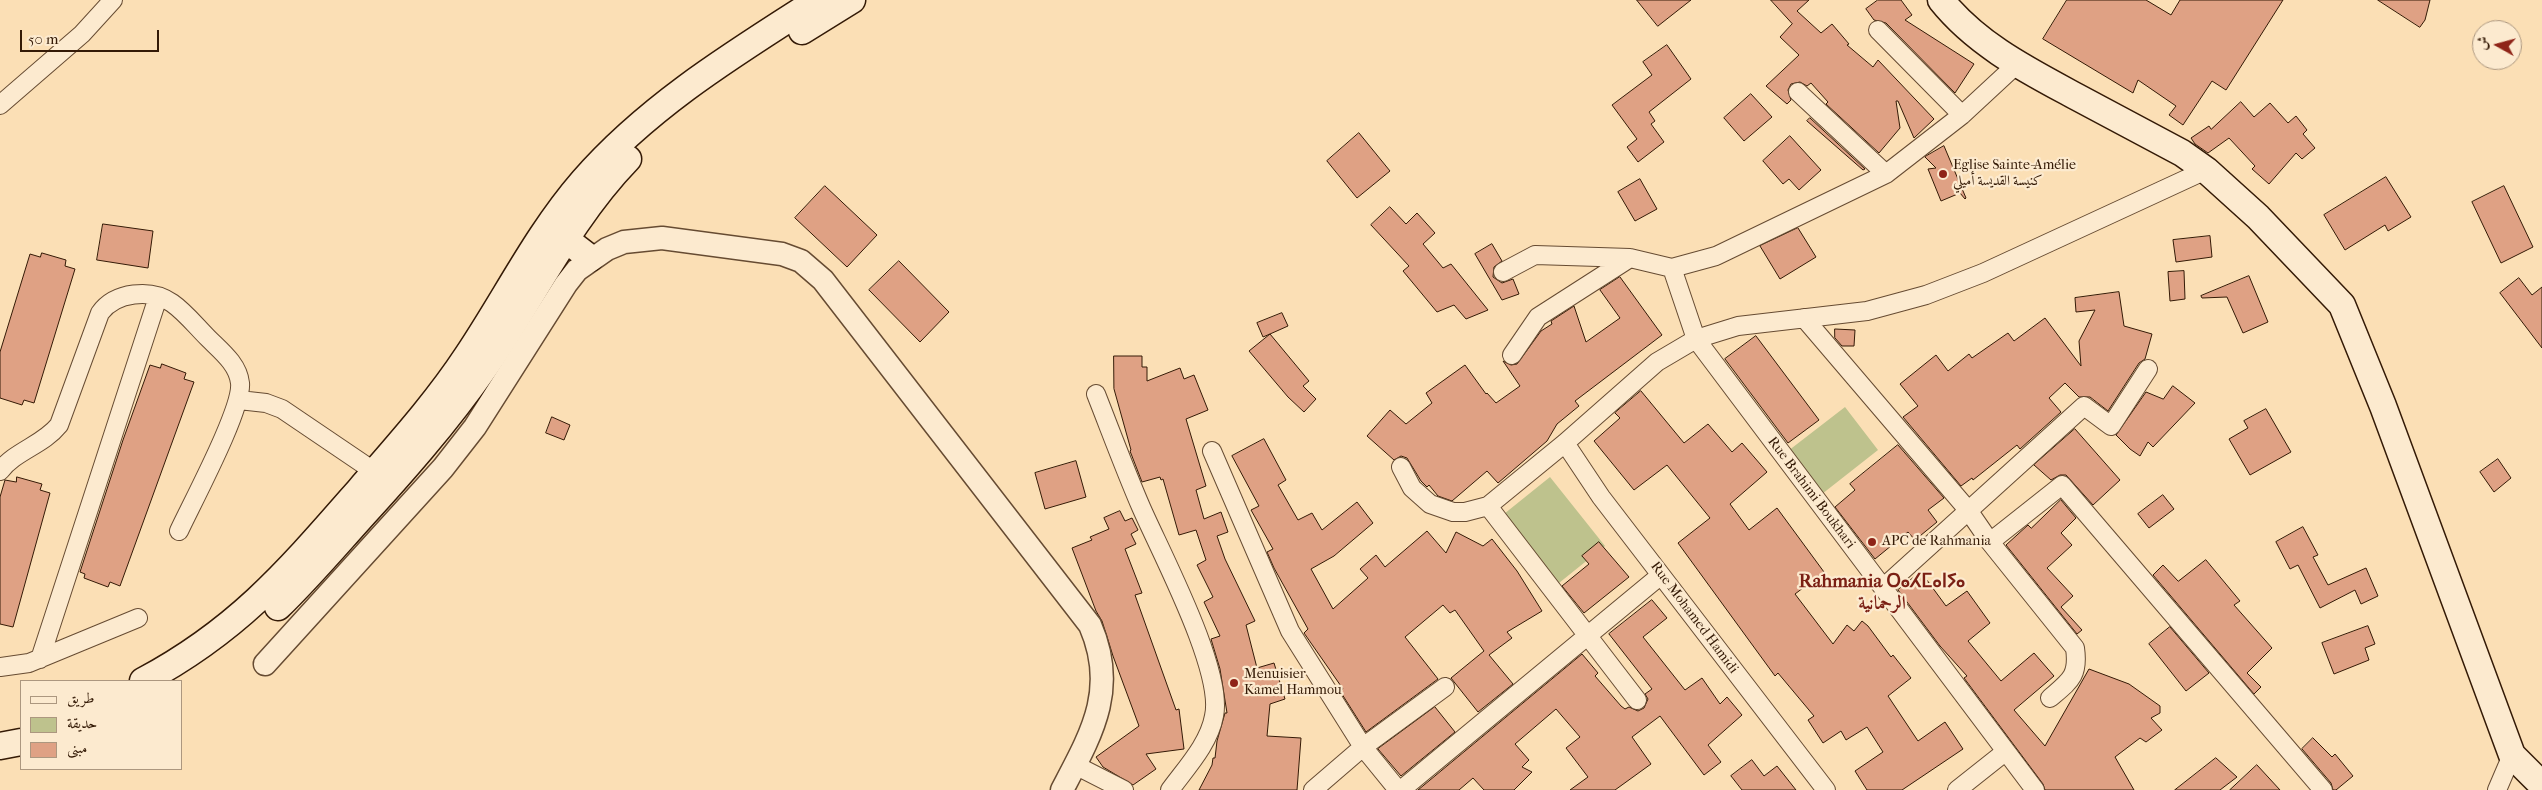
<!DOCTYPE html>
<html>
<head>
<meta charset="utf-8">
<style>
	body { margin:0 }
	#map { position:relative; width:2542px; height:790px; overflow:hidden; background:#fbdfb5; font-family:"IM FELL French Canon",Amiri,serif }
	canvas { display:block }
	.legend { position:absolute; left:20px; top:680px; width:162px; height:90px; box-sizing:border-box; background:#fceacf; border:1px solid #ac977f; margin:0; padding:6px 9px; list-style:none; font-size:15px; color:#341a06 }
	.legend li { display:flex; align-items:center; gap:10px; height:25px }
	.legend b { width:25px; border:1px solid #ac977f }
	.north { position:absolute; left:2472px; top:20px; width:50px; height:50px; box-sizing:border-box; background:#fceacf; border:1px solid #ac977f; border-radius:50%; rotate:277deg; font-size:14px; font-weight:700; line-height:20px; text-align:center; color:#341a06 }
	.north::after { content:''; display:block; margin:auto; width:18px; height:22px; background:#8f2418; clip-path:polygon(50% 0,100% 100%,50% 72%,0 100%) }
	.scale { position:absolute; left:20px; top:30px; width:139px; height:22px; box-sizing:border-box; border:2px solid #341a06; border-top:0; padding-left:6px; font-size:15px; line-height:18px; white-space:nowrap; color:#341a06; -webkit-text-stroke:4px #fceacf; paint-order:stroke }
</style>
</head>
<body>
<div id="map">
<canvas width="2542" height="790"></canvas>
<ul class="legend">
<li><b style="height:6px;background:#fceacf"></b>طريق</li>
<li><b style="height:14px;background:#bec28d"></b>حديقة</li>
<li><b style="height:14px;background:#dfa184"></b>مبنى</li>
</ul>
<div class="north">ش</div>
<div class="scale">50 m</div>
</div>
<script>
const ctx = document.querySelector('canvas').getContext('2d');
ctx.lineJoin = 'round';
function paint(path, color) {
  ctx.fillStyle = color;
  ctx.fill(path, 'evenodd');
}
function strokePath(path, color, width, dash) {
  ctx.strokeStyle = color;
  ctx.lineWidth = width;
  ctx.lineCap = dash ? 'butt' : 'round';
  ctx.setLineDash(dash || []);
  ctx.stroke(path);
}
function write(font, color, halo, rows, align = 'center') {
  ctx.font = font + ' "IM FELL French Canon",Amiri,"Noto Sans Tifinagh",serif';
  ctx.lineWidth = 4.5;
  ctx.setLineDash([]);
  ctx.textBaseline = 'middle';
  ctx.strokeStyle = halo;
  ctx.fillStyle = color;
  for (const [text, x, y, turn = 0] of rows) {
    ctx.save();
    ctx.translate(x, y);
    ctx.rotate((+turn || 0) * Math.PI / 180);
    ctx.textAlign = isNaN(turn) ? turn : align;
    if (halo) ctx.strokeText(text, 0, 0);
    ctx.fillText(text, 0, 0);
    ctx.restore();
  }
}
paint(new Path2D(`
	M1845 407 1878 450 1822 494 1788 451Z
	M1550 477 1605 546 1554 587 1499 518Z`), '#bec28d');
const building = new Path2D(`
	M1637 0H1691L1658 26Z
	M1771 0H1809L1797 11 1821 33 1832 24 1849 44 1847 45 1873 67 1878 60 1934 119 1914 138 1898 101H1896L1900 128 1879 153 1826 104 1828 102 1811 83 1807 86 1800 82 1791 84 1788 90 1791 100 1787 104 1766 86 1799 55 1780 37 1792 24Z
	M1878 0H1901L1912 15 1905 20 1974 64 1955 93 1886 23 1874 20 1866 9Z
	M2067 0H2146L2171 15 2180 0H2283L2226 90 2212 81 2183 125 2169 115 2176 106 2138 80 2133 93 2043 39Z
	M2378 0H2430L2425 20 2420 27Z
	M1667 45 1691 79 1649 112 1655 121 1651 124 1664 142 1638 162 1627 147 1637 139 1612 105 1652 75 1643 62Z
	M1751 94 1772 117 1744 141 1724 118Z
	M2241 102 2254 117 2270 103 2288 123 2296 116 2307 130 2303 134 2315 148 2302 159 2296 153 2269 184 2252 169 2255 166 2229 138 2208 153 2195 144 2191 138 2209 126 2211 129Z
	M1810 118 1865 169 1863 170 1807 121Z
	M1359 133 1390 171 1357 198 1327 161Z
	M1790 136 1821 170 1799 190 1789 179 1783 184 1763 161Z
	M1944 146 1966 198 1965 199 1960 193 1941 201 1928 169 1936 168 1925 157Z
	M2386 177 2411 217 2388 231 2385 225 2345 250 2324 215Z
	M1640 179 1657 209 1635 221 1618 192Z
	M825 186 877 235 847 267 795 218Z
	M2504 186 2533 247 2501 263 2472 202Z
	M1390 207 1406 224 1417 213 1435 233 1423 244 1443 268 1451 264 1488 310 1466 319 1454 305 1437 312 1403 271 1409 266 1371 225Z
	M103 224 153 231 148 268 97 260Z
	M1798 228 1816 257 1780 279 1760 246Z
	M2210 236 2212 257 2176 262 2173 240Z
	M1492 244 1502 261 1494 267 1493 277 1502 283 1513 279 1519 294 1502 300 1475 254Z
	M42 253 66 260 65 266 75 269 34 403 24 400 22 405 0 398V352L30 254 40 257Z
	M899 261 949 312 920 342 869 290Z
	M2184 271 2185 299 2170 301 2168 272Z
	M2249 276 2268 322 2243 333 2227 297 2202 298 2201 296Z
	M1620 277 1662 335 1575 401 1579 406 1557 424 1547 441 1498 483 1487 471 1452 501 1438 496 1429 485 1427 487 1421 481 1407 458 1401 456 1394 460 1367 436 1390 410 1406 424 1432 403 1426 393 1465 365 1486 394 1487 393 1496 403 1520 386 1503 361 1511 365 1517 364 1541 331 1552 324 1551 321 1574 306 1586 342 1620 318 1600 290Z
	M2519 278 2532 295 2542 287V348L2500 293Z
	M2119 292 2124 326 2152 334 2145 359 2139 363 2108 411 2090 397H2079L2065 383 2049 398 2061 412 2020 449 2017 445 1973 480 1972 478 1961 486 1903 417 1918 406 1900 384 1936 355 1948 371 1969 354 1972 358 2008 333 2014 341 2045 318 2081 366 2079 341 2095 310 2076 312 2075 298Z
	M1282 313 1288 326 1270 334 1309 381 1303 386 1316 399 1304 412 1288 397 1249 351 1270 334 1263 337 1257 323Z
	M1835 329 1855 330 1854 346H1842L1835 338Z
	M1756 336 1819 420 1788 443 1725 359Z
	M1114 356H1142V367H1147V381L1180 368 1184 379 1194 375 1208 410 1186 419 1206 486 1196 490 1204 519 1221 512 1228 532 1217 536 1225 559 1255 621 1246 625 1257 668 1274 663 1285 699 1270 704 1267 736 1301 738 1297 790H1199L1212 765 1213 758H1215L1217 741 1225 713H1227L1220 669 1211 639 1220 636 1204 602 1213 597 1197 565 1206 560 1196 530 1179 535 1163 479 1161 480 1160 477 1142 482 1130 451 1131 450 1114 389Z
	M162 364 186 373 184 379 194 382 120 586 110 582 108 587 84 578 85 574 80 572 123 440 150 365 160 368Z
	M2173 386 2195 403 2153 447 2148 442 2140 456 2130 449 2116 435 2146 392 2163 399Z
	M1641 391 1684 443 1708 424 1732 452 1742 443 1767 472 1730 504 1749 530 1777 508 1824 572 1795 594 1833 644 1847 625 1854 631 1862 621 1868 626 1891 657 1893 655 1911 678 1888 696 1918 741 1945 722 1963 749 1902 790H1867L1855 771 1883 752 1867 727 1846 740 1841 731 1823 743 1808 720 1814 716 1778 673 1775 676 1678 543 1710 518 1667 465 1634 490 1594 441 1620 418 1615 413Z
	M2266 409 2291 452 2250 475 2229 439 2248 428 2244 421Z
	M552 417 570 425 564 440 546 433Z
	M2075 429 2120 480 2093 505 2066 475H2060L2051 480 2034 465Z
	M1264 439 1286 480 1278 485 1298 520 1312 513 1322 530 1357 502 1373 523 1334 556 1311 569 1333 609 1368 578 1360 569 1376 555 1385 567 1427 531 1446 553 1456 532 1483 546 1492 539 1517 571 1542 611 1507 632 1512 638 1489 655 1513 684 1478 712 1451 678 1484 651 1455 610 1450 613 1443 605 1405 637 1438 679 1366 732 1340 691 1343 689 1304 633 1308 629 1274 568 1267 552 1273 549 1251 510 1259 506 1232 456Z
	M1898 445 1944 498 1928 510 1937 522 1915 540 1908 532 1875 559 1835 507 1855 490 1850 484Z
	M2498 459 2511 478 2494 492 2480 472Z
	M1076 461 1086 497 1045 509 1035 473Z
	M17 477 42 484 40 490 50 493 13 627 0 624V497L5 480 16 482Z
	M2163 495 2174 509 2149 528 2138 514Z
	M2061 500 2076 518 2061 533 2072 545 2047 568 2073 596 2061 607 2082 630 2077 634 2006 545 2028 525 2031 528Z
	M1120 511 1125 521 1132 518 1138 530 1131 534 1136 544 1125 549 1142 593 1135 595 1176 710 1179 709 1184 749 1146 754 1156 769 1133 785 1103 767 1096 757 1139 726 1113 656 1102 621 1096 611 1072 548 1092 540 1090 537 1109 529 1104 518Z
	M2303 527 2318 555 2313 557 2328 585 2366 568 2378 596 2361 604 2355 590 2320 608 2298 565 2290 569 2276 542Z
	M1599 542 1629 577 1584 613 1562 586 1589 564 1582 556Z
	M2206 560 2240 601 2234 605 2272 648 2247 673 2261 687 2254 694 2153 575 2163 565 2178 581Z
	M1921 572 1946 606 1967 591 1990 623 1968 641 2001 681 2034 653 2054 676 2014 710 2045 746 2089 669 2129 684 2160 706V713L2151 718 2162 730 2146 742 2140 738 2115 757 2134 790H2045L2043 784 1964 678 1967 676 1940 646 1898 590Z
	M1652 600 1667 618 1643 637 1685 690 1702 678 1720 704 1727 697 1742 715 1708 745 1721 762 1704 775 1660 716 1632 737 1651 764 1615 790H1570L1588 777 1566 748 1580 737 1556 709 1515 744 1529 760 1522 767 1532 772 1514 790H1484L1473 778 1459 790H1418L1582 654 1598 673 1595 676 1621 706 1625 709 1629 707 1638 711 1644 708 1648 699 1645 694 1652 689 1609 634Z
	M2368 626 2375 644 2365 648 2369 660 2334 674 2322 643Z
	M2170 627 2209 673 2186 691 2149 644Z
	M1435 707 1455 732 1401 776 1378 749Z
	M2313 738 2332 757 2335 754 2353 776 2336 790H2333L2331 783 2302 749Z
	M2216 758 2237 777 2220 790H2175Z
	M1752 760 1764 776 1777 766 1796 790H1742L1731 776Z
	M2257 765 2280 790H2230Z`);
paint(building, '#dfa184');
strokePath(building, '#341a06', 1);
const minor = new Path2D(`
	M1878 30 1962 115
	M1798 92 1886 174
	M0 105 82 34 113 0
	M1672 268 1696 339 2035 790
	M1503 272 1535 255 1630 258
	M1804 318 1968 510 1990 542 2075 648C2079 676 2070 681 2050 698
	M1512 355 1538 317 1630 258 1672 268 1716 256 1886 174 1962 115 2016 65
	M1096 394C1111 432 1125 470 1141 507 1161 553 1224 671 1214 716 1209 744 1186 768 1170 790
	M239 400 266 403 282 409 375 472
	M1565 443 1601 497 1826 790
	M1212 451 1290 631 1363 747 1398 790
	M1401 467 1412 488 1430 504 1453 512H1465L1488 506 1565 443 1657 362 1696 339 1738 326 1867 311 1926 295 1983 273 2206 170
	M0 471C15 451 43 445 59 425L100 313C115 292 151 288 172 303 185 312 196 326 208 338 221 351 238 364 240 383 243 408 192 503 179 531
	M1488 506 1637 700
	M1990 542 2062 485 2323 790
	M1883 588 2084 406 2111 426 2148 369
	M40 659 158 297
	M0 667 29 663 138 618
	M1075 765 1124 790
	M1313 790 1363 747 1445 687
	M1401 790 1661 575
	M1957 790 2005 752
	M2497 790 2512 755`);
const tertiary = new Path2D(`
	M265 664 443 468 475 427 566 284 577 270 607 249 624 242 662 238 782 254 801 261 823 280 1090 625C1118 689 1092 733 1062 790`);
const secondary = new Path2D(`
	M1941 0C1977 45 2027 70 2077 97 2112 116 2147 134 2182 153L2206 170 2258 217 2342 305 2383 406 2512 755 2542 785
	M802 31 852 0
	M551 228 590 258
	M278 607C305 581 330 552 355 524 401 474 446 423 485 367 533 298 569 220 628 159
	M143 681C239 630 290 569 360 489 397 446 436 403 467 356 506 298 537 234 583 181 648 106 735 53 818 0
	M0 746 21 742`);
strokePath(minor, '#664b32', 20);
strokePath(tertiary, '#664b32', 25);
strokePath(secondary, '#341a06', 29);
strokePath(minor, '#fceacf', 18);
strokePath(tertiary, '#fceacf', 22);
strokePath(secondary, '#fceacf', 26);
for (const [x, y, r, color] of [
	[1943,174,5,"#8f2418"],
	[1872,542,5,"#8f2418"],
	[1234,683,5,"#8f2418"]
]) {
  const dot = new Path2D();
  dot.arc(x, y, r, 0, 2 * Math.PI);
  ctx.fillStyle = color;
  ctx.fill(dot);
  strokePath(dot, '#fceacf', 2);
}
write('14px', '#341a06', '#fceacf', [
	["Eglise Sainte-Amélie",1953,166],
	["كنيسة القديسة أميلي",1953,182],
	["APC de Rahmania",1882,542],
	["Menuisier",1244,675],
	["Kamel Hammou",1244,691]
], 'left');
write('14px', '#341a06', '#fceacf', [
	["Rue Brahimi Boukhari",1811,493,53],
	["Rue Mohamed Hamidi",1694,618,53]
]);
write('bold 19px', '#7a1f14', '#fceacf', [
	["Rahmania ⵔⴰⵃⵎⴰⵏⵢⴰ",1882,582],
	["الرحمانية",1882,604]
]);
</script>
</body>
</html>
